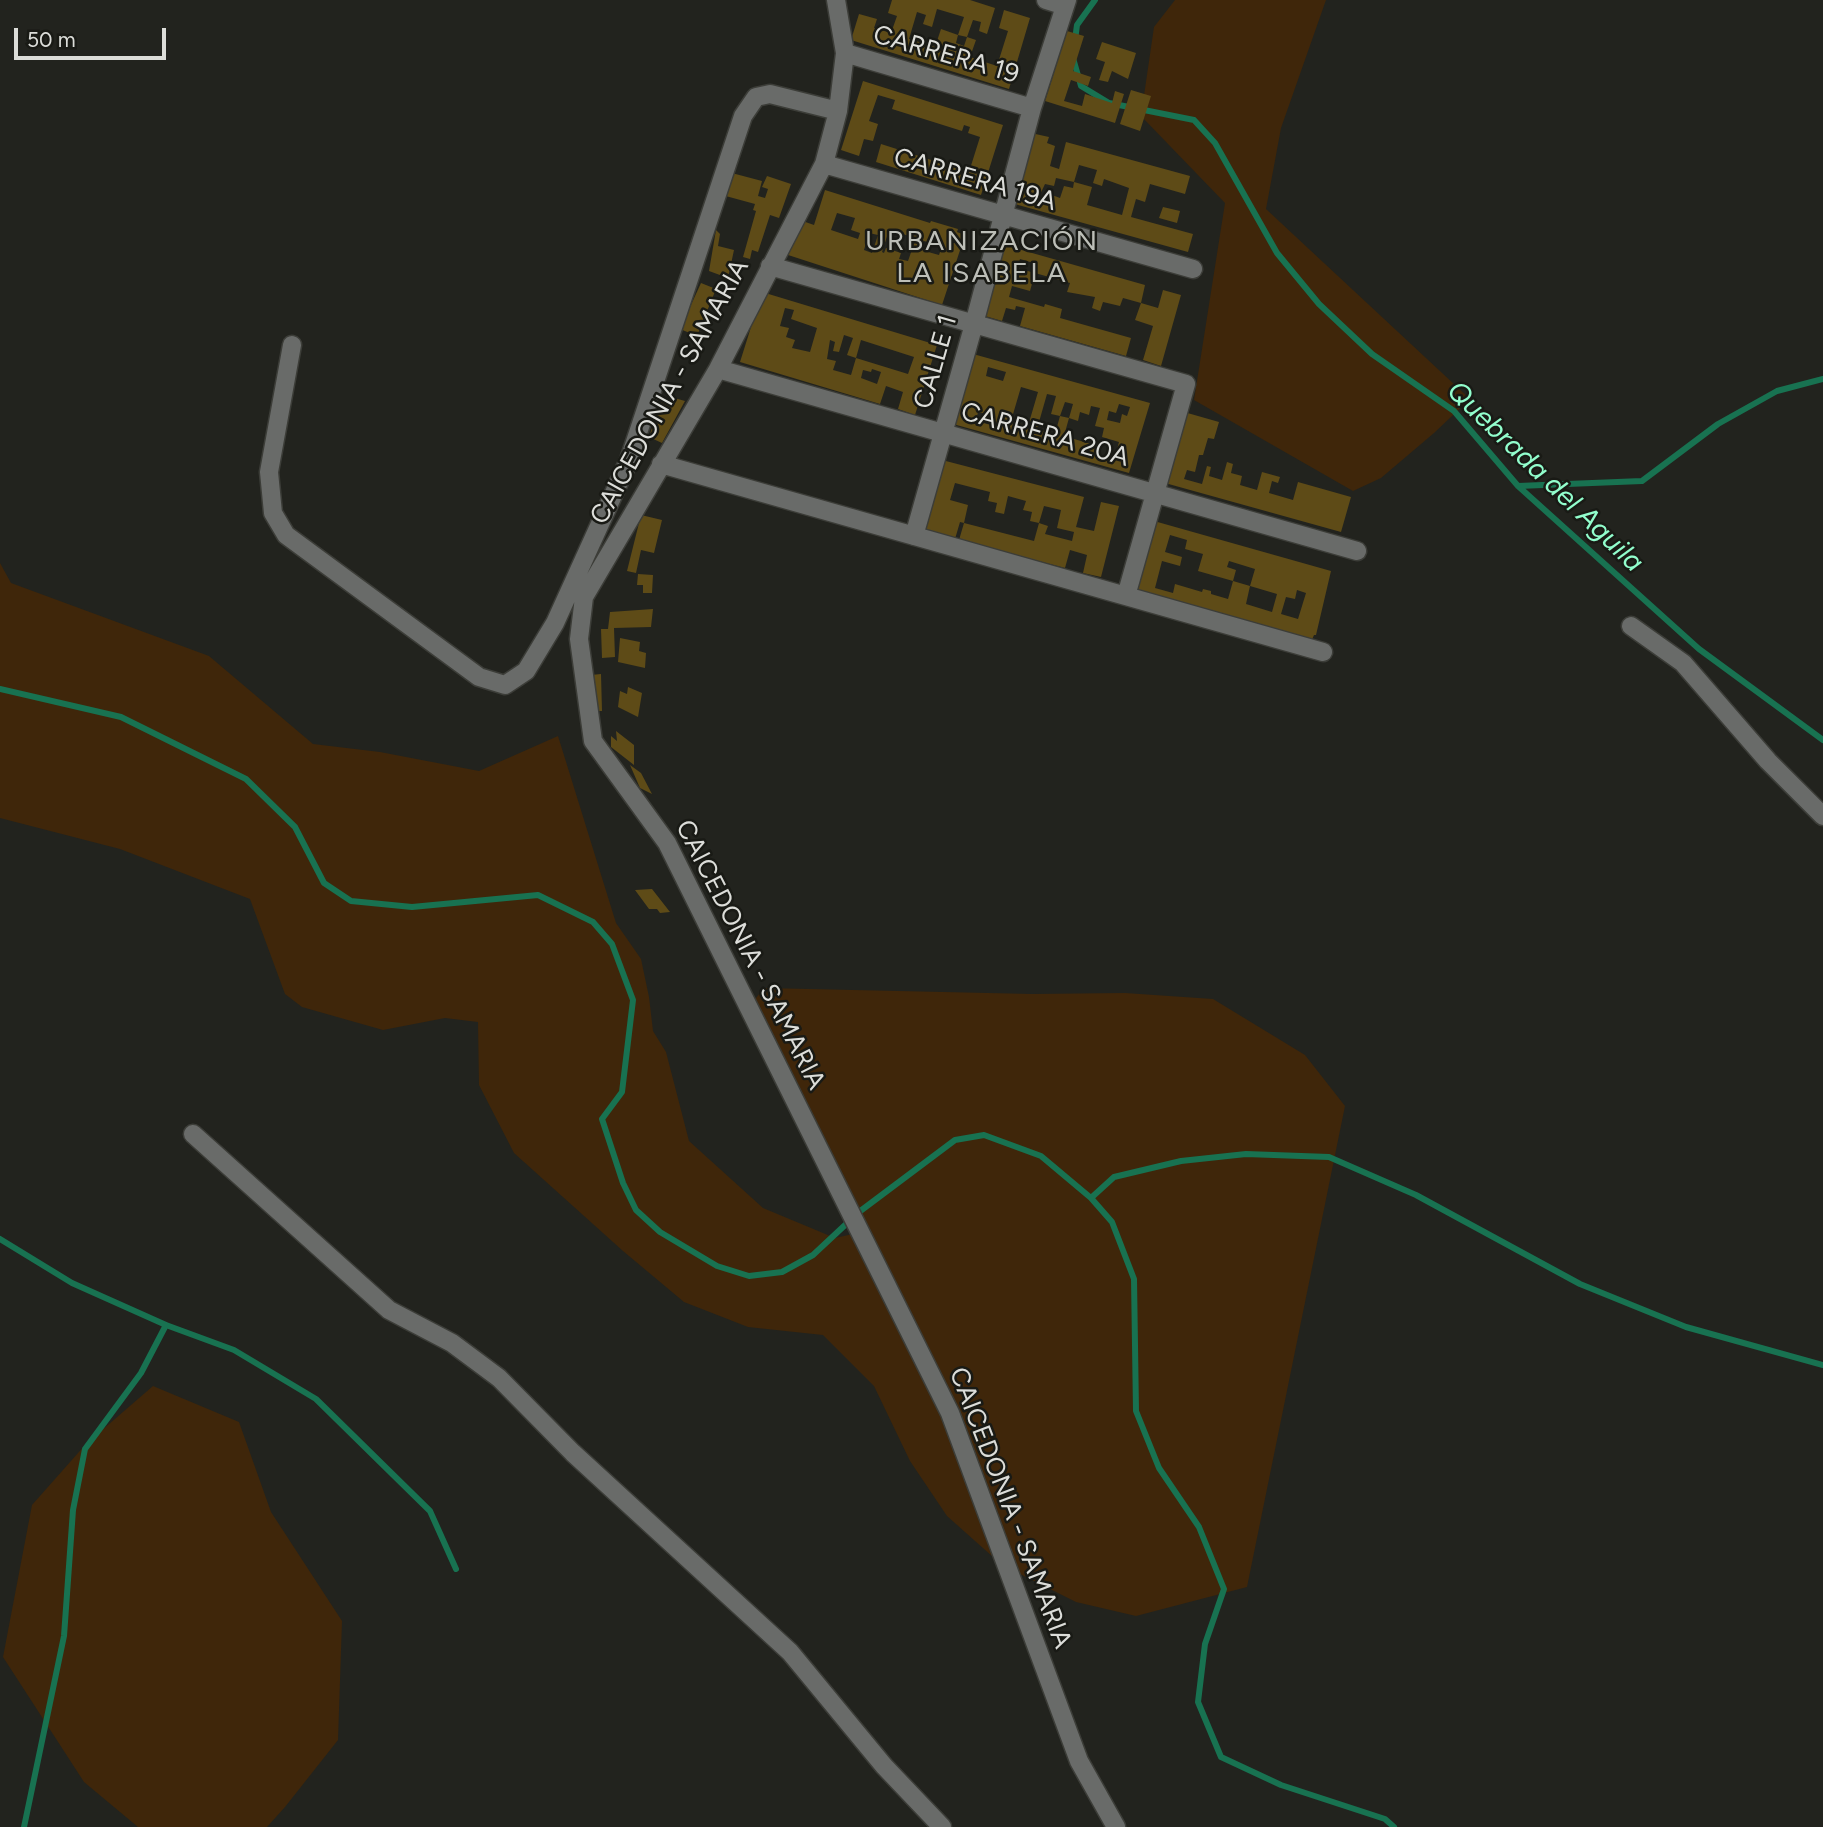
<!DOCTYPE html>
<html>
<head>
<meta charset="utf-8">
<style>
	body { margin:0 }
	#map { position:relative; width:1823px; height:1827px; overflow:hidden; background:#22231e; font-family:Figtree,sans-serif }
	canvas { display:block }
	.scale { position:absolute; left:14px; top:28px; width:152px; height:32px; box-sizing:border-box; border:4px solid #dcddd9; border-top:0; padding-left:9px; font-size:21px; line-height:24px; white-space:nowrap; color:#dcddd9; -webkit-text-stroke:5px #191a15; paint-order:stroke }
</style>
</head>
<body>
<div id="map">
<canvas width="1823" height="1827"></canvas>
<div class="scale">50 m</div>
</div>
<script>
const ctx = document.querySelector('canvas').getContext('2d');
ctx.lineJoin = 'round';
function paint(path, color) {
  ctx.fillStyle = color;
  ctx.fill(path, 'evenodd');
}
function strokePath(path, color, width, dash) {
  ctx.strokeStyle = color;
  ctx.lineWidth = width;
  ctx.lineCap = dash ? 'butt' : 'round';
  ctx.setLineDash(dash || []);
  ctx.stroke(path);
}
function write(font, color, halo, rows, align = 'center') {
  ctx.font = font + ' Figtree,sans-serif';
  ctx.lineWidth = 5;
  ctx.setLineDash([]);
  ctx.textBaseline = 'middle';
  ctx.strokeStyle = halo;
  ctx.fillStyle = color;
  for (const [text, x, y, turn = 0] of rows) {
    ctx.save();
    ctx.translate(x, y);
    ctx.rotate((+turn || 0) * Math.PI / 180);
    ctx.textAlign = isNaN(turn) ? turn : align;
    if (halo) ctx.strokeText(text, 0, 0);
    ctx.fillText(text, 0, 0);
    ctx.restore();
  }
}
paint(new Path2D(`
	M1175 0H1326L1281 128 1266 209 1470 399 1434 433 1381 478 1353 491 1194 400 1225 203 1141 116 1154 27Z
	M0 563 11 583 209 656 313 744 380 752 479 771 558 736 616 923 641 959 649 997 653 1031 666 1052 689 1141 763 1208 835 1238 853 1234 745 1012 764 988 1032 994 1125 993 1213 999 1305 1055 1345 1106 1247 1587 1136 1616 1076 1602 1002 1565 947 1516 910 1461 874 1386 823 1335 748 1327 684 1302 623 1251 514 1153 479 1085 478 1022 445 1018 383 1030 302 1007 285 994 250 899 120 849 0 818Z
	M153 1386 239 1422 271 1512 342 1621 338 1740 285 1807 267 1827H138L84 1782 3 1657 32 1505 86 1444Z`), '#3f260a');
strokePath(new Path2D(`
	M1075 40 1077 25 1095 0
	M1073 58 1081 86 1109 103 1194 120 1215 143 1277 253 1319 304 1372 354 1454 411 1518 486 1699 649 1823 740
	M1518 486 1642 481 1718 424 1777 391 1823 379
	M0 689 121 717 246 779 295 827 324 883 351 901 412 907 538 895 593 922 612 944 633 1000 622 1092 602 1119 623 1183 636 1210 660 1232 717 1266 749 1276 782 1272 813 1255 859 1212 955 1140 984 1135 1041 1156 1091 1198 1112 1222 1134 1279 1136 1411 1159 1468 1199 1527 1224 1589 1205 1644 1198 1702 1221 1757 1281 1785 1385 1819 1394 1827
	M1091 1198 1114 1177 1181 1161 1246 1154 1329 1157 1416 1195 1580 1284 1686 1327 1823 1365
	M0 1239 72 1283 166 1325 234 1350 316 1399 430 1511 456 1569
	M24 1827 64 1636 73 1510 85 1449 141 1373 166 1325`), '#187251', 6);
paint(new Path2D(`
	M892 0H970L995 8 987 34 979 31 981 22 973 20 967 37 958 35 956 43 964 46 967 37 976 40 970 57 997 66 1008 31 999 28 1004 10 1030 18 1009 89 851 40 859 14 877 19 874 28 891 33 897 16 888 13ZM937 9 964 17 958 35 941 29 935 47 909 39 917 12 926 15 923 24 932 27Z
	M1067 31 1084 36 1073 71 1091 77 1088 86 1071 80 1064 101 1082 106 1085 94 1112 103 1115 91 1124 94 1115 123 1045 101Z
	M1102 42 1136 53 1128 79 1112 71 1108 82 1099 80 1105 62 1096 59Z
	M863 81 1003 125 981 195 876 162 881 144 969 172 980 137 968 133 970 127 964 125 962 131 892 109 895 100 878 95 869 121 878 124 873 141 864 139 859 156 841 150Z
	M1131 90 1151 96 1140 131 1120 124Z
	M1031 133 1049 137 1047 143 1055 146 1050 166 1059 169 1066 142 1190 176 1185 194 1150 184 1145 202 1136 199 1131 217 1193 234 1188 252 1011 203ZM1079 165 1097 170 1093 183 1102 186 1104 179 1129 188 1122 215 1087 205 1092 187 1074 182ZM1056 178 1074 182 1073 188 1064 186 1060 198 1052 195 1049 204 1037 201 1045 184 1054 186Z
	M728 172 762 181 758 196 765 198 768 189 762 187 767 176 791 184 779 218 770 215 758 252 752 250 750 259 743 257 756 211 753 210 755 204 722 195Z
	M825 190 930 223 931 221 958 229 957 232 965 235 942 305 785 254 797 219 814 225ZM837 213 855 218 851 230 860 233 858 239 831 230ZM889 230 916 238 908 261 899 259 901 253 886 248 884 253 882 252ZM869 233 878 235 872 253 864 250ZM924 241 942 246 939 255 921 250Z
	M1163 207 1180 211 1177 223 1159 218Z
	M716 230 720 234 718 246 734 250 728 278 709 271Z
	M1004 245 1145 285 1141 303 1123 298 1120 306 1103 302 1100 311 1092 308 1095 297 1067 292 1070 283 1035 273 1030 291 1012 286 1009 297 1044 307 1045 304 1062 309 1060 318 1131 338 1126 356 1020 326 1025 308 1016 306 1015 310 1006 308 1002 321 985 316ZM1020 259 1037 264 1035 273 1017 268Z
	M701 283 716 289 697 336 680 329Z
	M1163 290 1181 295 1161 366 1143 360 1153 326 1135 320 1141 303 1158 308Z
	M762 292 937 345 915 415 898 409 903 392 886 386 880 404 740 362ZM785 308 794 310 791 319 817 328 810 352 792 348 795 340 786 337 789 328 780 326ZM844 335 853 338 847 355 856 358 851 375 833 370 836 361 827 359 830 340 835 342 833 351 839 352ZM861 340 914 357 908 374 856 358ZM872 369 881 372 877 384 861 378 863 370 871 372Z
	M973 354 1150 403 1129 473 953 424ZM988 367 1006 372 1003 381 986 376ZM1021 387 1038 392 1028 426 1011 421ZM1047 394 1056 396 1051 414 1060 416 1065 402 1073 404 1069 418 1078 421 1080 412 1089 415 1091 406 1100 408 1095 426 1104 428 1102 437 1119 442 1114 460 1096 455 1100 443 1091 441V444L1064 436 1069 418 1060 416 1055 434 1037 429ZM1119 404 1130 407 1127 416 1122 414 1120 423 1107 420 1109 411 1116 413ZM978 412 993 416 991 425 976 421Z
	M671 397 685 401 662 443 649 437 661 401 668 404Z
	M1184 412 1219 422 1214 439 1208 438 1203 455H1199L1195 472 1187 470 1184 479 1202 484 1207 466 1211 467 1209 476 1222 480 1227 462 1233 464 1231 473 1242 476 1240 485 1257 490 1262 472 1280 477 1278 483 1272 481 1269 493 1293 500 1298 482 1351 497 1341 532 1165 483Z
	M942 460 1084 497 1076 527 1094 531 1101 502 1119 506 1101 577 1083 573 1087 555 1070 550 1065 568 959 540 964 523 1034 541 1039 523 1048 526 1045 534 1072 541 1074 532 1057 528 1061 510 1044 506 1039 523 1030 521 1032 512 1023 510 1026 501 1008 496 1004 514 995 512 997 503 988 501 990 492 955 483 950 500 968 505 964 523 960 522 955 539 924 531Z
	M641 515 662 520 654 553 641 550 636 573 627 571Z
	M1154 521 1331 571 1316 635H1314L1311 642 1135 591ZM1170 535 1187 540 1185 549 1203 554 1198 571 1233 581 1228 599 1211 594V591L1203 589 1202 592 1175 584 1173 593 1155 588 1162 561 1180 566 1182 557 1165 552ZM1229 561 1255 569 1250 586 1277 594 1272 612 1246 604 1250 586 1233 581 1236 570 1227 567ZM1297 590 1306 593 1298 619 1281 614 1286 597 1295 599Z
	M638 574 653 575 652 593H643V585H637Z
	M653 609 651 627 614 628 615 657 602 658 601 629H608L610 612Z
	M620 638 640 642 639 651 646 653 645 668 618 662Z
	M601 674 602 711H592L591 675Z
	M628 687 642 693 638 717 618 707 620 691 627 694Z
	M616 731 634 745V765L611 747V736L617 741Z
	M630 765 641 773 652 794 640 788Z
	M652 889 670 912 660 913 657 909H649L635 890Z`), '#5e4b17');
const minor = new Path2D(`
	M836 0 845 53 838 111 824 164 718 369 584 597 579 639 593 741 667 843 950 1413 1079 1761 1116 1827
	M1046 0 1065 6
	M845 53 1032 108
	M824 164 1193 269
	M770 266 1186 384 1126 596
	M292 345 269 472 273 513 286 535 479 677 505 685 526 671 555 623 629 460 743 116 756 97 770 94 838 111
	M718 369 1357 551
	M661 464 1323 652
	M914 536 974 324 1032 108 1067 0
	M1631 626 1683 663 1768 761 1823 816
	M193 1134 389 1310 452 1343 499 1378 573 1453 790 1652 884 1766 942 1827`);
strokePath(minor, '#3c3d38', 21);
strokePath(minor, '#696b69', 18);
write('26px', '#dcddd9', '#191a15', [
	["CARRERA 19",946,55,16],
	["CARRERA 19A",975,180,16],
	["CALLE 1",936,362,-74],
	["CAICEDONIA - SAMARIA",670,392,-61],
	["CARRERA 20A",1045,435,16],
	["CAICEDONIA - SAMARIA",750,955,63],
	["CAICEDONIA - SAMARIA",1010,1508,69]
]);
ctx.letterSpacing = '2px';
write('28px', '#bdbfb8', '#191a15', [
	["URBANIZACIÓN",982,242],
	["LA ISABELA",982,274]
]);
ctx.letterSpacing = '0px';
write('italic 28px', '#92fecd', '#191a15', [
	["Quebrada del Aguila",1545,477,44]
]);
</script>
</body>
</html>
